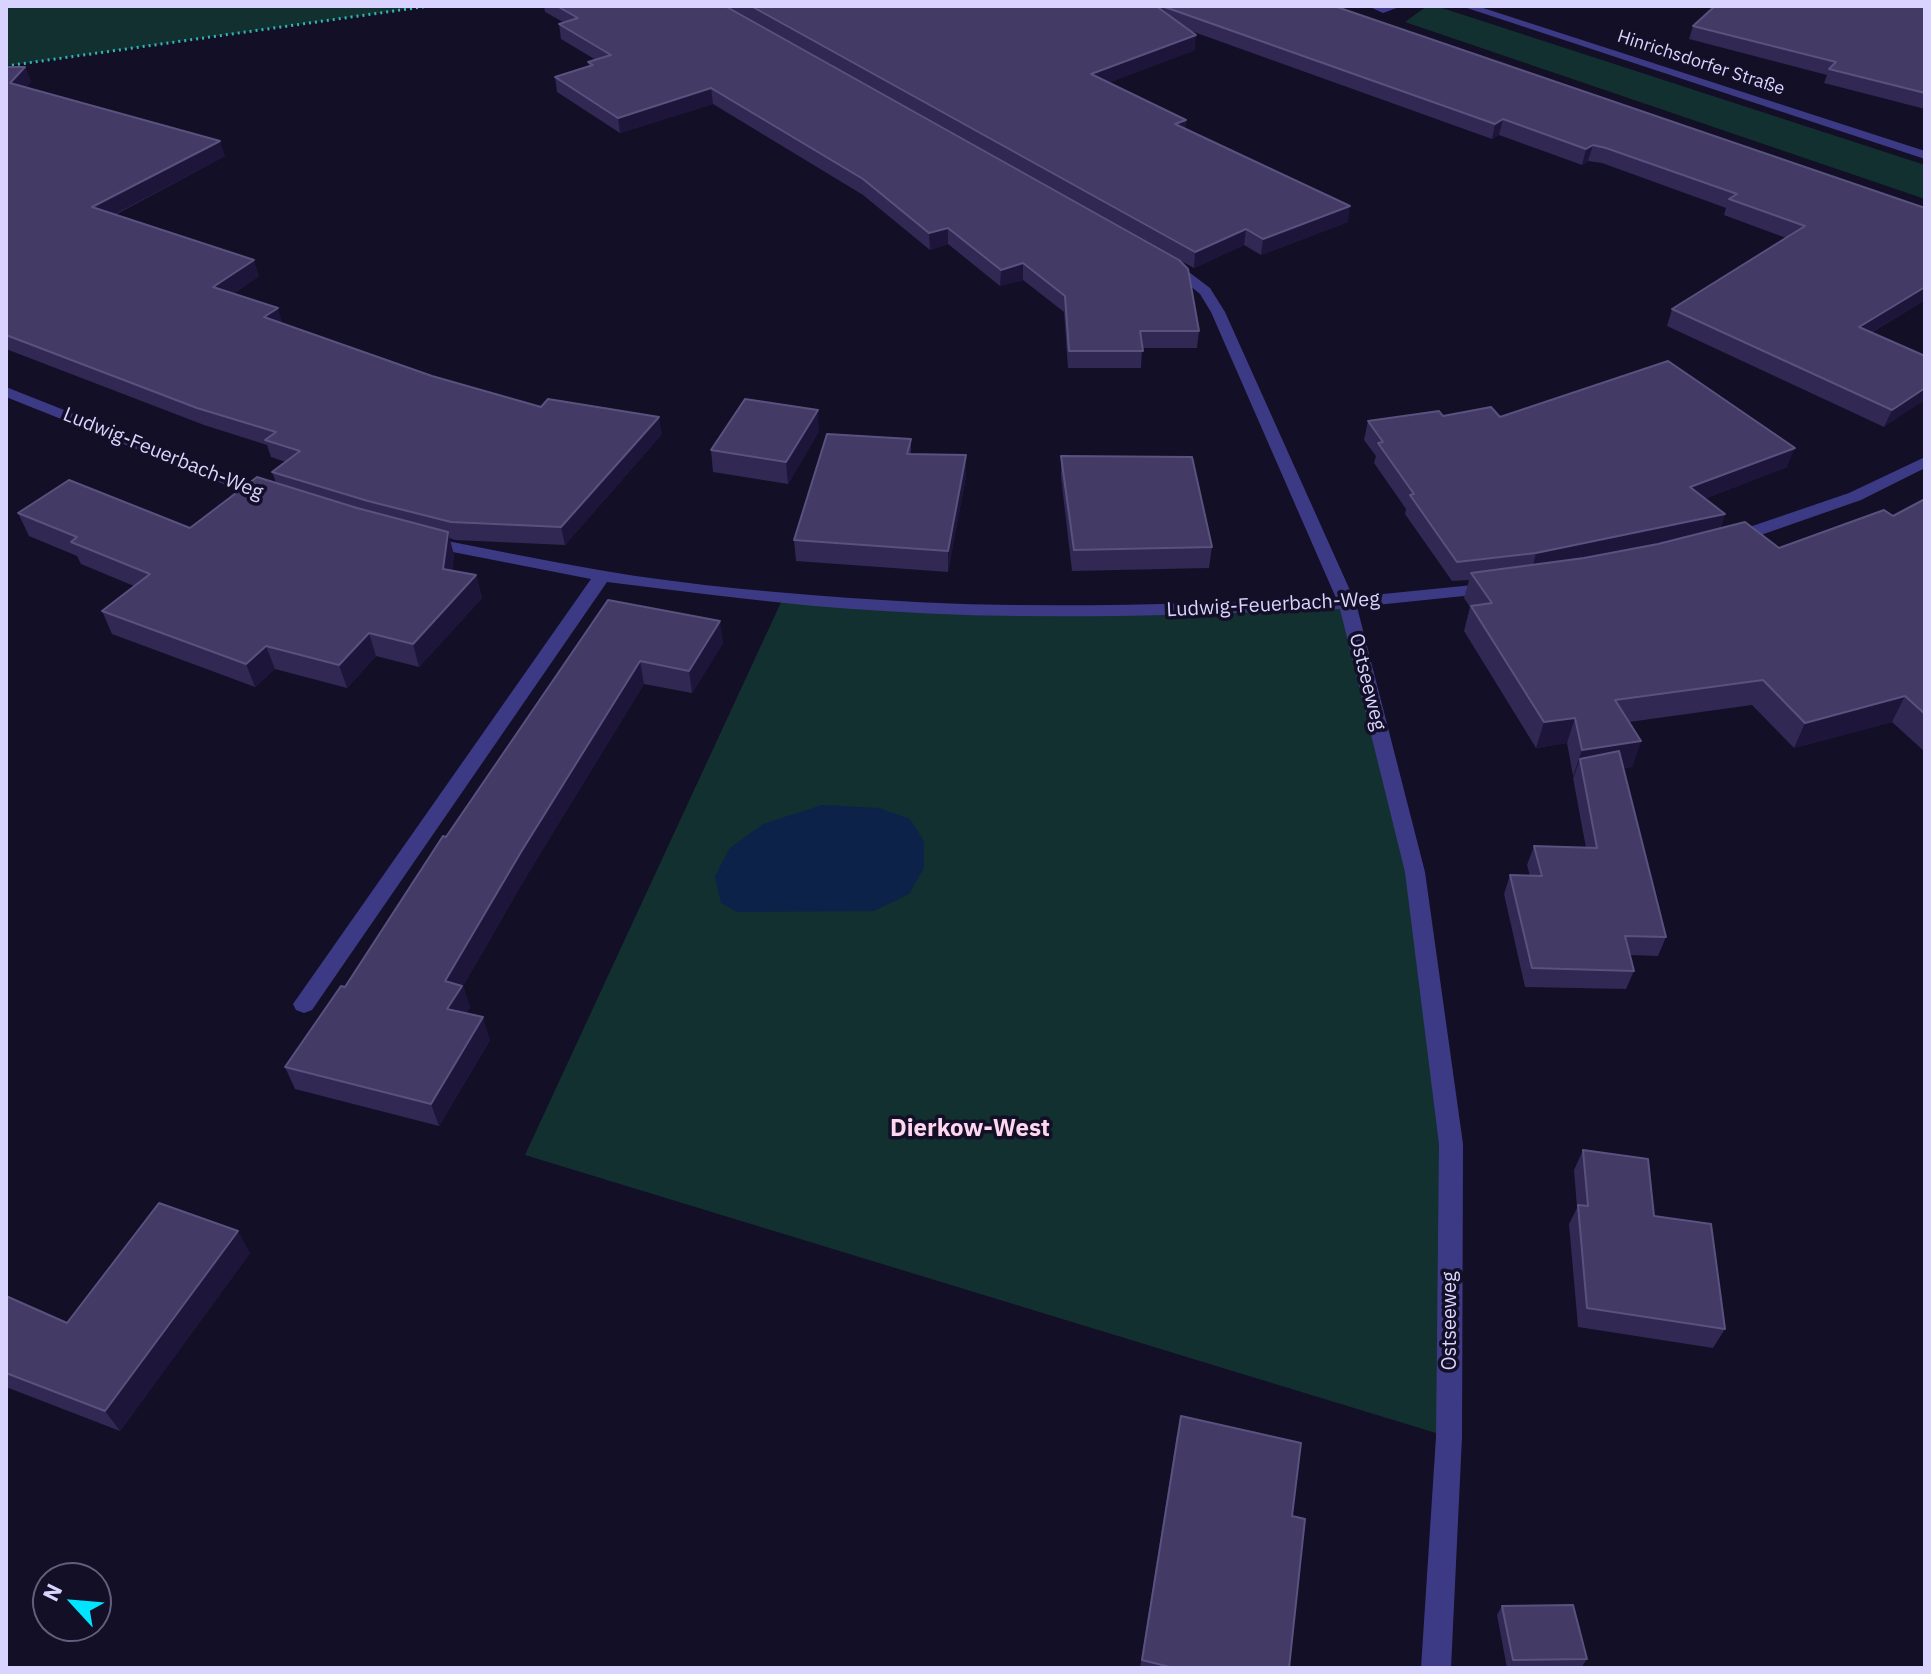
<!DOCTYPE html>
<html>
<head>
<meta charset="utf-8">
<style>
	body { margin:0 }
	#map { position:relative; width:1931px; height:1674px; overflow:hidden; background:#130f26; font-family:"IBM Plex Sans",sans-serif }
	canvas { display:block }
	.frame { position:absolute; inset:0; border:8px solid #d9d4ff; pointer-events:none }
	.north { position:absolute; left:32px; top:1562px; width:80px; height:80px; box-sizing:border-box; background:#130f26; border:2px solid #625e7d; border-radius:50%; rotate:296deg; font-size:22px; font-weight:700; line-height:32px; text-align:center; color:#d9d4ff }
	.north::after { content:''; display:block; margin:auto; width:28px; height:36px; background:#00e5ff; clip-path:polygon(50% 0,100% 100%,50% 72%,0 100%) }
</style>
</head>
<body>
<div id="map">
<canvas width="1931" height="1674"></canvas>
<div class="frame"></div>
<div class="north">N</div>
</div>
<script>
const ctx = document.querySelector('canvas').getContext('2d');
ctx.lineJoin = 'round';
function paint(path, color) {
  ctx.fillStyle = color;
  ctx.fill(path, 'evenodd');
}
function strokePath(path, color, width, dash) {
  ctx.strokeStyle = color;
  ctx.lineWidth = width;
  ctx.lineCap = dash ? 'butt' : 'round';
  ctx.setLineDash(dash || []);
  ctx.stroke(path);
}
function write(font, color, halo, rows, align = 'center') {
  ctx.font = font + ' "IBM Plex Sans",sans-serif';
  ctx.lineWidth = 7;
  ctx.setLineDash([]);
  ctx.textBaseline = 'middle';
  ctx.strokeStyle = halo;
  ctx.fillStyle = color;
  for (const [text, x, y, turn = 0] of rows) {
    ctx.save();
    ctx.translate(x, y);
    ctx.rotate((+turn || 0) * Math.PI / 180);
    ctx.textAlign = isNaN(turn) ? turn : align;
    if (halo) ctx.strokeText(text, 0, 0);
    ctx.fillText(text, 0, 0);
    ctx.restore();
  }
}
paint(new Path2D(`
	M6 6H429L6 66Z
	M1427 6H1436L1925 165V199L1405 22Z
	M783 598 986 610 1347 603 1415 872 1451 1144 1449 1437 525 1155Z`), '#12302f');
paint(new Path2D(`
	M822 805 879 808 910 819 924 841V868L909 894 874 911 737 912 721 903 715 876 730 848 763 824Z`), '#0c2248');
strokePath(new Path2D(`
	M6 66 429 6`), '#2fb8b0', 3, [2, 4]);
paint(new Path2D(`
	M1368 6H1402L1383 13Z
	M1169 257 1210 288 1225 312 1353 597 1493 583 1502 588 1493 593 1357 607 1425 872 1463 1144 1462 1437 1451 1668H1421L1436 1437 1439 1144 1405 872 1340 609C1188 615 1036 621 884 611 791 606 699 593 607 582L312 1010 304 1013 296 1010 293 1004 591 579 427 547 421 546 419 542 421 538 427 537C484 548 542 560 599 570 692 586 788 594 882 600 1033 610 1185 604 1336 598L1211 312 1200 294 1164 264V258Z
	M6 387 276 494 278 497 276 500H264L6 397Z
	M1925 457V468L1861 500 1738 543 1732 544 1724 539 1726 535 1849 493Z`), '#3d3a85');
paint(new Path2D(`
	M1461 6H1477L1925 151V159Z`), '#3d3a85');
paint(new Path2D(`
	M544 6H1334L1925 208V300L1871 333 1925 356 1884 427 1667 326 1672 309 1786 238 1724 215 1726 208 1602 163 1588 161 1582 165 1499 135 1492 139 1191 31 1195 50 1108 83 1186 120 1185 128 1348 222 1261 255 1244 245 1194 268 1179 260 1199 331 1197 348H1142L1141 368H1068L1064 312 1023 280 1000 286 948 244 930 250 863 195 713 104 620 133 557 92 555 77 589 66 588 62 596 60 561 39 559 24 563 22 545 12Z
	M1925 6V109L1824 83 1827 75 1689 39 1693 26Z
	M6 67H25L31 82 26 87 225 156 115 215 259 276 233 294 282 323 432 376 541 407 662 434 565 545 455 540 449 538 454 555 452 571 476 575 482 598 419 667 376 656 347 688 275 669 255 687 112 634 102 611 134 586 81 564 77 556 29 536 18 513 190 528 276 483 272 472 286 462 271 457 267 445 204 425 6 349Z
	M1443 416 1500 417 1787 467 1704 499 1725 514 1720 529 1779 548 1893 516 1925 499V752L1892 722 1794 748 1752 705 1629 722 1641 741 1632 767 1623 768 1666 937 1658 956 1630 955 1634 971 1626 989 1525 987 1504 894 1510 875 1530 876 1527 865 1534 846 1586 848 1573 778 1574 776H1573L1567 743 1536 748 1464 631 1470 607 1464 598 1469 580 1452 581 1405 514 1406 509 1374 463 1376 456 1364 440 1368 421Z
	M819 431 788 484 713 472 711 450Z
	M911 439V454L966 476 948 572 796 561 794 540Z
	M1061 456 1212 547 1209 568 1072 571 1061 477Z
	M608 600 723 643 692 693 644 684 527 875 463 986 470 1008 466 1013 490 1040 439 1126 295 1089 285 1067 345 987Z
	M1583 1150 1654 1216 1725 1329 1713 1348 1578 1327 1569 1224 1577 1208 1574 1170Z
	M250 1253 120 1431 6 1387V1296L67 1323Z
	M1177 1434 1289 1668H1140Z
	M1502 1606 1587 1659 1581 1668H1507L1497 1615Z`), '#312854');
paint(new Path2D(`
	M1196 35 1195 50 1090 90 1091 74Z
	M25 67 31 82 16 98 10 83Z
	M711 88 713 104 620 133 618 118Z
	M1503 119 1499 135 1492 139 1495 124Z
	M1186 120 1184 135 1175 124Z
	M220 141 225 156 98 223 92 207Z
	M1593 145 1588 161 1582 165 1586 149Z
	M1350 206 1348 222 1261 255 1263 239Z
	M948 228V244L930 250 929 233Z
	M1246 229 1244 245 1194 268 1195 252Z
	M254 260 259 276 218 304 213 287Z
	M1023 263V280L1000 286 1001 270Z
	M1925 287V300L1852 344 1859 327Z
	M278 308 283 325 264 317Z
	M1925 388V400L1884 427 1892 410Z
	M818 410 819 431 788 484 786 462Z
	M659 417 662 434 565 545 561 527Z
	M1795 448 1787 467 1683 507 1690 487Z
	M966 455V476L948 572V551Z
	M1725 514 1718 534 1531 573 1536 553Z
	M448 532 454 555 449 592 443 569Z
	M476 575 482 598 419 667 413 644Z
	M720 621 723 643 692 693 689 671Z
	M369 633 376 656 347 688 339 665Z
	M266 646 275 669 255 687 246 664Z
	M640 661 644 684 527 875 463 986 470 1008 455 1031 447 1009 445 981 521 852Z
	M1905 696 1892 722 1794 748 1805 723Z
	M1575 718 1567 743 1536 748 1544 722Z
	M1641 741 1632 767 1583 774 1580 759 1574 776H1573L1582 750Z
	M483 1017 490 1040 439 1126 431 1104Z
	M238 1231 250 1253 120 1431 105 1411Z`), '#1d163a');
const building = new Path2D(`
	M557 6H725L1179 260 1188 269 1199 331H1140L1143 351H1069L1065 296 1023 263 1001 270 948 228 929 233 863 179 711 88 618 118 555 77 593 65 588 62 611 55 559 24 578 18Z
	M751 6H1156L1196 35 1091 74 1186 120 1175 124 1350 206 1263 239 1246 229 1195 252Z
	M1162 6H1334L1925 208V287L1859 327 1925 356V388L1892 410 1672 309 1805 226 1729 199 1737 194 1606 148 1593 145 1586 149 1503 119 1495 124Z
	M1715 6H1925V93L1829 69 1836 62 1693 26Z
	M6 67H25L10 83 220 141 92 207 254 260 213 287 278 308 264 317 432 376 541 407 548 399 659 417 561 527 451 522 368 501 272 472 300 451 265 440 276 432 197 408 6 335Z
	M1668 361 1795 448 1690 487 1725 514 1536 553 1457 562 1410 495 1414 494 1378 443 1383 442 1368 421 1439 411 1443 416 1491 407 1500 417Z
	M745 399 818 410 786 462 711 450Z
	M827 434 911 439 907 454 966 455 948 551 794 540Z
	M1061 456 1192 457 1212 547 1074 550Z
	M257 477 357 508 448 532 443 569 476 575 413 644 369 633 339 665 266 646 246 664 102 611 150 574 71 542 77 537 18 513 69 480 190 528Z
	M1925 499V714L1905 696 1805 723 1763 680 1615 700 1641 741 1582 750 1575 718 1544 722 1471 606 1492 603 1471 573 1584 558 1658 544 1745 522 1779 548 1884 510 1893 516Z
	M608 600 720 621 689 671 640 661 521 852 445 981 462 986 447 1009 483 1017 431 1104 285 1067 341 986 345 987 443 836 446 837Z
	M1619 751 1666 937 1625 936 1634 971 1532 968 1510 875 1542 876 1534 846 1597 848 1580 759Z
	M1583 1150 1648 1159 1654 1216 1711 1224 1725 1329 1587 1308 1578 1205 1588 1206Z
	M159 1203 238 1231 105 1411 6 1373V1296L67 1323Z
	M1181 1416 1301 1443 1292 1516 1305 1519 1289 1668H1174L1142 1660Z
	M1573 1605 1587 1659 1513 1660 1502 1606Z`);
paint(building, '#433a66');
strokePath(building, '#5a527e', 2);
write('18px', '#d9d4ff', '#130f26', [
	["Hinrichsdorfer Straße",1701,63,18]
]);
write('20px', '#d9d4ff', '#130f26', [
	["Ludwig-Feuerbach-Weg",163,454,22],
	["Ludwig-Feuerbach-Weg",1273,605,-3],
	["Ostseeweg",1367,682,76],
	["Ostseeweg",1450,1321,-90]
]);
write('bold 24px', '#ffd6f0', '#130f26', [
	["Dierkow-West",970,1129]
]);
</script>
</body>
</html>
